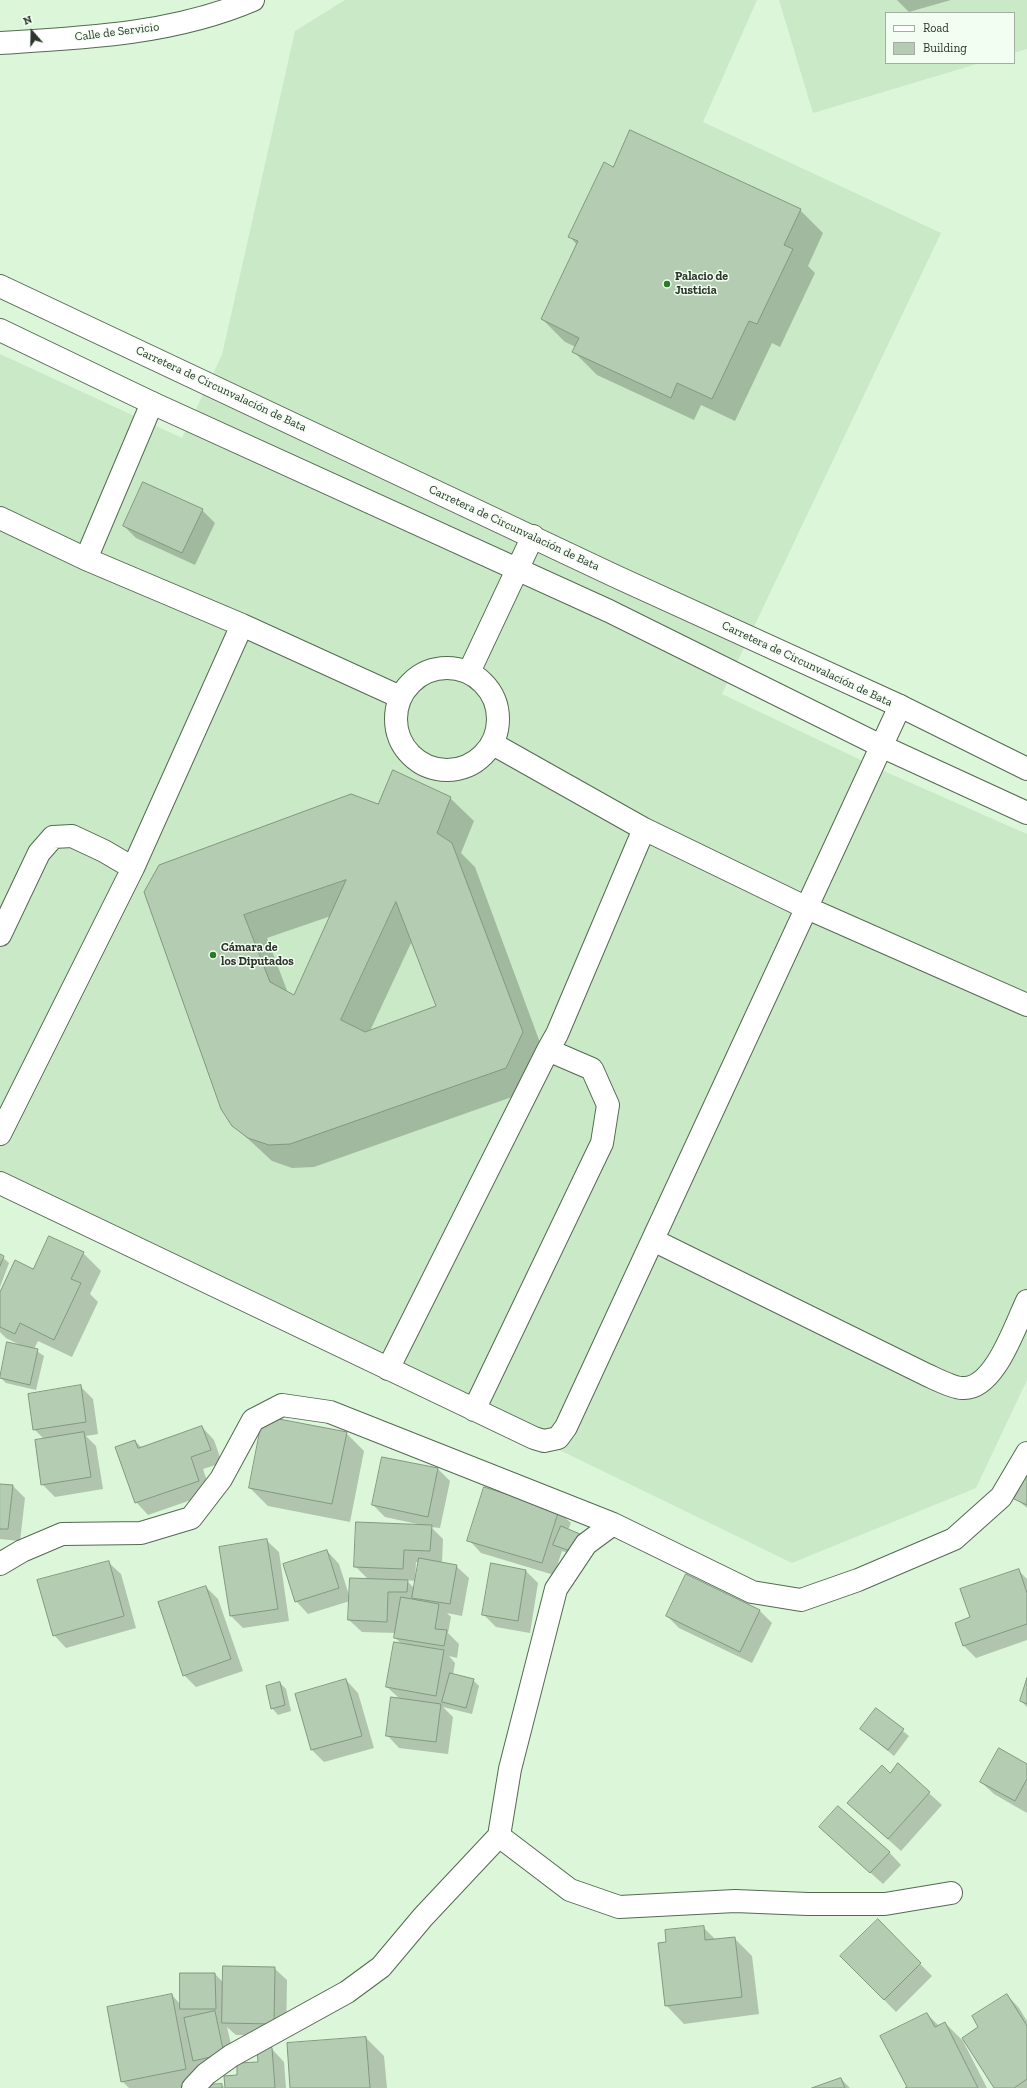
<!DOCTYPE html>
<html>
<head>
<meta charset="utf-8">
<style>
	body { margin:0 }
	#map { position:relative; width:1027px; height:2088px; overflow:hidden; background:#dcf6da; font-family:"Zilla Slab",serif }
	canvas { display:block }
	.legend { position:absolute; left:885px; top:12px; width:130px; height:52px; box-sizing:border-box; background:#f3fef3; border:1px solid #a3aea3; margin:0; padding:5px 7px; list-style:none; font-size:12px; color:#2b352a }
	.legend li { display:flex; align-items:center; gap:8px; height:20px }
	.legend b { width:20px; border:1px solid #a3aea3 }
	.north { position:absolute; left:12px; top:12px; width:40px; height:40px; -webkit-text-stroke:3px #f3fef3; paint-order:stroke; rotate:340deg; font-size:11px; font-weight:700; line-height:16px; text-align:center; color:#2b352a }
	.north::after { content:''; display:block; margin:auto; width:14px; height:18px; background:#2b352a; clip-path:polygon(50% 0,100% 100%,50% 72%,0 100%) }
</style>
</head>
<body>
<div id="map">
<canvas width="1027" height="2088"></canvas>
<ul class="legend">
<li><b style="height:5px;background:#fff"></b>Road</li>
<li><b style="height:11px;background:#b4cdb2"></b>Building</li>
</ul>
<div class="north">N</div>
</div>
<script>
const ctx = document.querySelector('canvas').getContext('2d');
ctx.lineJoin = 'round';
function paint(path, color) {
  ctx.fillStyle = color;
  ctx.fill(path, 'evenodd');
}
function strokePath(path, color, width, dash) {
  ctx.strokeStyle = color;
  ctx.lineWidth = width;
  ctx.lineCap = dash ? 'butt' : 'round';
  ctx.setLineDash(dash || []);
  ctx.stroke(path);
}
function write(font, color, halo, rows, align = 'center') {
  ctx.font = font + ' "Zilla Slab",serif';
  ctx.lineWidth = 3;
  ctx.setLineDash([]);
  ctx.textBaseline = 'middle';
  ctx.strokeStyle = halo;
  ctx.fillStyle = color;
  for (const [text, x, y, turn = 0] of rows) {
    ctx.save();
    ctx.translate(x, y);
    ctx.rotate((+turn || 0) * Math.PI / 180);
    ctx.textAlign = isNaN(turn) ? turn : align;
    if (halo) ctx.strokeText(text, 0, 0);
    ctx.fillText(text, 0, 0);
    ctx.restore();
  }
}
paint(new Path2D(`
	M345 0H757L703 122 941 233 722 694 886 772 1027 834V1380L976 1488 792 1563 366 1356 0 1184V354L182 438 222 355 295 31Z
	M779 0H1027V49L1014 53V13H886V63H980L813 113Z`), '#cae9c7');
paint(new Path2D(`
	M897 0H951L909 12Z
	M800 210 823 233 808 266 815 273 780 347 772 343 735 421 701 405 694 420 597 375 574 352 576 347 565 342 542 319 577 245 570 237Z
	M202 510 215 523 195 565 136 538 124 526Z
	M450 798 474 821 461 853 475 867 545 1056 529 1091 314 1167 292 1168 272 1161 233 1125 145 892 378 805ZM331 916 294 996 288 993 267 938ZM412 941 437 1007 370 1031Z
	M83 1253 101 1271 90 1294 98 1302 72 1357 38 1341 34 1349 44 1356 36 1390 6 1383 0 1377 20 1345 6 1338 0 1332V1294L34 1270Z
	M0 1255 9 1263 0 1287Z
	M80 1386 93 1399 98 1434 86 1436 96 1446 103 1489 55 1497 42 1484 45 1440 34 1429Z
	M202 1427 214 1440 222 1463 203 1469 211 1493 148 1515 136 1502 135 1441 142 1448Z
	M346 1433 364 1451 350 1522 268 1506 250 1488Z
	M438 1469 450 1481 440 1528 431 1527 443 1539 442 1563 456 1566 469 1578 462 1616 447 1613 451 1617 448 1633 459 1644 457 1658 449 1656 455 1663 453 1675 473 1680 479 1686 472 1714 443 1707 453 1717 448 1754 399 1748 387 1735 400 1699 387 1687 402 1644 395 1638 396 1633 362 1632 349 1620 350 1601 308 1614 296 1601 327 1551 339 1564 350 1598 369 1580 355 1566 422 1525 385 1517 373 1505ZM416 1562H419L416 1580H415ZM406 1580 416 1581 415 1589Z
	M1027 1475V1508L1016 1499Z
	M0 1485 13 1486 25 1498 20 1541 0 1539Z
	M558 1511 571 1523 568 1530 580 1535 586 1541 579 1557 562 1551 554 1575 481 1553 469 1540Z
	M266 1540 279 1552 289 1621 243 1628 231 1616Z
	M108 1562 121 1574 136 1628 66 1648 54 1635Z
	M1018 1570 1027 1579V1640L976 1658 964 1646 971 1618Z
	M526 1571 538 1583 530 1633 496 1627 483 1614Z
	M686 1575 760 1611 772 1623 752 1663 679 1628 667 1616Z
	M206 1587 218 1599 243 1671 196 1687 184 1675Z
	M346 1680 358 1693 374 1748 324 1762 312 1750Z
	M1027 1681V1707L1021 1701Z
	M280 1683 286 1689 291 1711 278 1715 272 1708Z
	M876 1709 909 1736 894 1756 861 1729Z
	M898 1765 942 1805 901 1851 861 1815Z
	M1027 1765V1813L994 1794 981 1782Z
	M820 1827 889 1852 901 1865 883 1884Z
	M878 1921 932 1976 896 2012 841 1956Z
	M703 1927 716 1940 734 1938 752 1956 759 2014 684 2024 666 2005 667 1943Z
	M274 1968 287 1980 286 2036 236 2035 227 2027 236 2066 206 2072 204 2086 222 2085 225 2088H129L122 2081 172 1995 181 2005V1974H215L224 1983Z
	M1007 1995 1019 2008 1027 2021V2088H995L980 2027Z
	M927 2014 939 2026 945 2023 963 2041 987 2088H907Z
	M366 2038 384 2056 387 2088H291Z
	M272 2049 284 2062 286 2088H226L239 2076 259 2063Z
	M841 2079 850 2088H816Z`), '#0003');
const building = new Path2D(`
	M630 130 801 209 784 245 793 249 757 324 749 321 712 399 677 383 671 398 572 352 579 338 541 319 578 241 568 237 604 162 613 167Z
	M143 482 203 509 182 553 123 526Z
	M393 770 451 797 437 833 452 843 523 1032 506 1068 290 1144 269 1145 248 1138 232 1126 221 1109 144 892 159 865 351 794 378 804ZM346 880 294 995 270 982 244 915ZM396 902 436 1006 365 1032 341 1020Z
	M49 1236 84 1252 71 1279 81 1283 54 1340 20 1323 15 1334 0 1327V1292L15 1260 33 1269Z
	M0 1254 4 1256 0 1266Z
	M7 1342 38 1349 30 1385 0 1378Z
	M81 1385 86 1422 33 1430 28 1394Z
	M263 1416 347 1432 332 1504 249 1488Z
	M202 1426 211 1450 191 1457 199 1481 135 1503 115 1447 135 1440 138 1448Z
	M84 1432 91 1477 41 1485 35 1440Z
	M382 1457 438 1468 428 1517 372 1505Z
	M1027 1472V1505L1014 1499Z
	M0 1484 13 1485 8 1529H0Z
	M484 1487 559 1510 542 1563 467 1541Z
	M356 1522 432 1525 430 1551 404 1550 403 1569 354 1567Z
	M561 1526 580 1534 573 1552 553 1545Z
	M267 1539 278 1609 230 1616 219 1547Z
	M327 1550 339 1588 295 1602 283 1564Z
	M419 1558 457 1565 450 1604 412 1598Z
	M109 1561 124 1616 53 1636 37 1580Z
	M491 1563 526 1570 518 1621 482 1615Z
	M1019 1569 1027 1593V1624L963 1646 955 1623 970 1617 960 1589Z
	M686 1574 760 1610 740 1652 666 1616Z
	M350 1578 408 1580 407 1592H388L387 1622 348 1620Z
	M206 1586 231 1659 183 1676 158 1602Z
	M401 1597 439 1604 435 1629 447 1630 444 1646 394 1638Z
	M394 1642 444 1650 436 1696 386 1687Z
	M450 1673 474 1679 466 1708 442 1702Z
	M1027 1678V1704L1020 1701Z
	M346 1679 362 1736 311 1750 295 1694Z
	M280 1682 285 1705 271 1709 266 1686Z
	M391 1697 441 1704 436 1742 386 1736Z
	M876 1708 904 1729 888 1750 860 1729Z
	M999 1748 1027 1764V1779L1015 1801 980 1782Z
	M898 1763 930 1792 888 1839 847 1803 882 1765 890 1773Z
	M838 1806 890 1852 870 1873 819 1827Z
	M878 1919 921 1963 884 2000 840 1956Z
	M704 1926 705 1940 735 1937 742 1997 665 2006 658 1943 666 1942 665 1930Z
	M223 1966 275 1967 274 2024 222 2023Z
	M180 1973H215L216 2009H180Z
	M172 1994 186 2069 121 2082 107 2007Z
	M1007 1994 1027 2026V2079L1014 2088H994L962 2038 978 2027 972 2016Z
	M215 2011 224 2054 193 2061 184 2018Z
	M927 2013 935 2027 945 2022 978 2088H905L907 2087 880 2036Z
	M366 2037 370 2088H290L287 2043Z
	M272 2048 275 2088H225L224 2076 237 2075V2063L258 2062 257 2049Z
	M841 2078 845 2088H812Z
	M222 2084V2088H202V2085Z`);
paint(building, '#b4cdb2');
strokePath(building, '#819980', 1);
const minor = new Path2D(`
	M0 43C85 38 174 34 253 0
	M0 518 86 559 242 625 400 697
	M86 559 152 403
	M396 719a51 51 0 1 1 102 0a51 51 0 1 1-102 0Z
	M469 672 533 536
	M493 744 644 829 807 908 1027 1005
	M0 935 39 853 53 837 72 836 104 851 133 868 242 625
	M0 1134 133 868
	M0 1183 534 1438 544 1441 558 1438 566 1427 900 706
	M653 1240 927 1375C936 1379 953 1388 962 1388 994 1391 1015 1326 1027 1301
	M388 1369 548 1050
	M474 1410 602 1143 608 1105 592 1069 548 1050 557 1034 644 829
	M0 1564 22 1551 62 1534 141 1533 191 1518 221 1479 253 1420 282 1405 330 1412 613 1524 752 1592 801 1600 858 1580 954 1539 1001 1497 1027 1453
	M499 1836 570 1890 619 1907 735 1901 808 1904H885L951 1893
	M193 2088 206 2074 231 2056 347 1992 381 1967 423 1917 499 1836 510 1769 556 1589 586 1544 613 1524`);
const major = new Path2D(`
	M0 286 617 577 900 706 1027 769
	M0 330 152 403 609 611 881 746 1027 813`);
strokePath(minor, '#546a52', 24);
strokePath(major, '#546a52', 24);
strokePath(minor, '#fff', 22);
strokePath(major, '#fff', 22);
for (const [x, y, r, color] of [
	[667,284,4,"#277c28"],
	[213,955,4,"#277c28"]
]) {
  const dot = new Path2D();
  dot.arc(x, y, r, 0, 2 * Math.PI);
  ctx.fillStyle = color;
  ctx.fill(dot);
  strokePath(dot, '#f3fef3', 1.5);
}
write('12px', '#2b352a', '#f3fef3', [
	["Calle de Servicio",117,32,-7],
	["Carretera de Circunvalación de Bata",221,389,25],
	["Carretera de Circunvalación de Bata",514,528,25],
	["Carretera de Circunvalación de Bata",807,664,25]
]);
write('bold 12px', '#2b352a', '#f3fef3', [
	["Palacio de",675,277],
	["Justicia",675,291],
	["Cámara de",221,948],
	["los Diputados",221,962]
], 'left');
</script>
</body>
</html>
